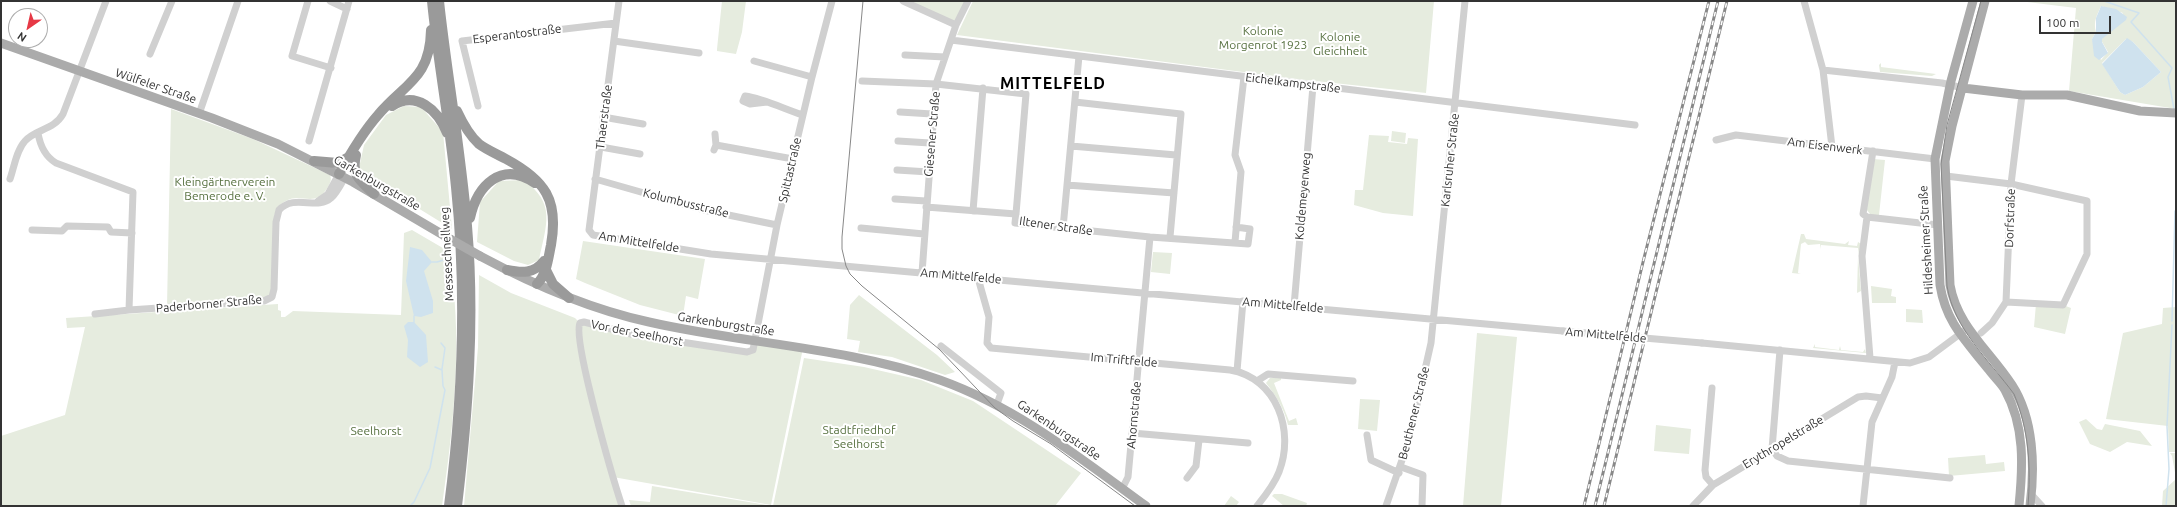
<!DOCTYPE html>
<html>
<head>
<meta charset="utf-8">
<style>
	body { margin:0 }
	#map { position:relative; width:2177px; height:507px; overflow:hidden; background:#fff; font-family:Ubuntu,sans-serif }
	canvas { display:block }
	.frame { position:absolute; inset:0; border:2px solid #333; pointer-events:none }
	.north { position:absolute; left:8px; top:8px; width:40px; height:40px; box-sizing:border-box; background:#fff; border:1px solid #adadad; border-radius:50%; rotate:214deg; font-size:11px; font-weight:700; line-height:16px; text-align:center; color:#333 }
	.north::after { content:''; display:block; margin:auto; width:14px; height:18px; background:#e63946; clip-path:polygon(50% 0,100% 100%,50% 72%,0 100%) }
	.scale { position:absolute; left:2039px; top:16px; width:72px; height:18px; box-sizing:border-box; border:2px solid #333; border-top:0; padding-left:5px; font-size:12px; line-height:14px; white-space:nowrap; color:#333; -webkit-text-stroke:3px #fff; paint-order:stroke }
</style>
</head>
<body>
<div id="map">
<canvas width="2177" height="507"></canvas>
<div class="frame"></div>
<div class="north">N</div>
<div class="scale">100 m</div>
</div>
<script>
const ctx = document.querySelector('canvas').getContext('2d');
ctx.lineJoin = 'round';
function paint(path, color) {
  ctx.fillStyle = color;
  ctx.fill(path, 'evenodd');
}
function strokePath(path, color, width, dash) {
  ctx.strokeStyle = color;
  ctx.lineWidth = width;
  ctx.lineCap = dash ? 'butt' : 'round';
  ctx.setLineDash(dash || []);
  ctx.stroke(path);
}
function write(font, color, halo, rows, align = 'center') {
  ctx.font = font + ' Ubuntu,sans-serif';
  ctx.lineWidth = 4;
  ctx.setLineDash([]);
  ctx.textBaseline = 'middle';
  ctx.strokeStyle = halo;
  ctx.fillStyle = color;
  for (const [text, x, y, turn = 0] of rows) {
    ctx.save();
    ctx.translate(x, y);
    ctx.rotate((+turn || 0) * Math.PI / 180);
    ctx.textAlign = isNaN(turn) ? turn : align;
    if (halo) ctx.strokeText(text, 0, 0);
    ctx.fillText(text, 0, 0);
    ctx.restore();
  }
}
paint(new Path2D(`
	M722 1H746L742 32 736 54 717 51V49Z
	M911 1H968L956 25Z
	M973 1H1434L1426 93 1297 79 957 35Z
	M2019 1H2176V109L2069 91 2076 8ZM2101 6 2123 13 2101 40 2108 52 2101 60 2092 39 2096 32C2093 22 2097 15 2101 6ZM2126 39 2133 42 2161 72 2143 87 2125 95 2120 92 2102 63Z
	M1881 63V67L1936 74 1932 76 1880 72 1879 65Z
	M404 106 421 107 443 132 452 229 366 176 359 168 364 145 386 115Z
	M171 109 253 139 330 175C332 180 330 183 328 187 315 209 302 192 286 201 279 204 277 210 274 216L271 290 270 295 263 299 167 306Z
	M1392 131 1406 133 1405 143 1391 141Z
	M1369 135 1389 136 1388 142 1407 144 1408 138 1418 139 1413 216 1383 213 1354 205 1355 190H1363Z
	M1873 159 1885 160 1879 215H1871L1866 209Z
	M523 180C557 203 546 225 539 260L528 265 514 261 477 242 480 202 499 181Z
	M412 230 448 251C464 334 454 423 442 506H1V436L65 415 85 327 67 328 66 318 278 304V310L281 311V317H285L293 311 401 315 404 233Z
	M1801 234H1804L1806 239 1845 244 1849 241 1848 245 1857 246 1858 242 1861 244 1859 255 1858 248 1821 245V249L1820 244 1808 245 1805 242 1801 244 1798 273 1801 274 1792 273Z
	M583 241 705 259 698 299 686 296 683 316 640 305 585 283 576 279Z
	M1153 252 1172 253 1170 274 1151 272Z
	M1858 257 1861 291 1857 293Z
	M479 275 511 293 575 318 580 323 635 335 747 352 755 341 803 348 771 505 613 477 621 506H464L478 347Z
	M1871 286 1892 289 1891 296 1896 297V303H1872Z
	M859 295 937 355 955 372 945 375 892 357 858 352 860 341 847 339 850 305Z
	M2036 304 2063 305 2071 308 2065 334 2034 327Z
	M2176 307V452H2169L2168 426 2106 419 2123 333 2162 324 2163 308Z
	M1906 309 1922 310 1923 323 1906 322Z
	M1477 333 1517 337 1501 506H1463Z
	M1815 344V347L1839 350 1840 346 1841 350 1863 352 1865 349 1866 353 1813 348Z
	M804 358 864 367 921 380 973 401 1081 473 1055 506H773Z
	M1270 378H1281V380L1274 383 1289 421 1296 418 1298 425H1288C1284 408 1276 396 1266 383Z
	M1360 399 1380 400 1377 431 1358 429Z
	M2086 419 2097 429 2102 430 2105 424 2140 431 2152 446 2127 442 2110 452 2090 444 2079 422Z
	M1656 425 1691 429 1689 454 1654 451Z
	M2170 453H2176V478L2172 456Z
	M1985 455 1986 464 2004 462 2005 471 1949 476 1948 458Z
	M2176 479V506H2162L2163 491Z
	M652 486 767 505 631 506 629 500 650 502Z
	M1274 494H1282L1307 503 1306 506H1284L1272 496Z
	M1231 496 1239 502 1236 506H1224Z`), '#e6ecdf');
paint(new Path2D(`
	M2101 6 2116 9 2127 17 2126 20 2102 39V42L2108 53 2099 60 2094 56 2092 39 2096 32V18Z
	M2127 38 2133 42 2161 72 2143 87 2125 95 2120 92 2102 64Z
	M410 247 422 250 432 262 424 271 433 301V313L421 317 414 316 406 281Z
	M408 322H414L426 335 428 362 420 367 407 357 408 340 404 326Z`), '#cfe2ee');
strokePath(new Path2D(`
	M2104 1 2139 13 2131 22 2172 68 2168 77 2174 109
	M432 262H437L450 258
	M414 316V322
	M2172 321 2175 211
	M441 343 445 348 442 369
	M410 506 414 502 430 468 445 390 443 386 442 370 435 367
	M2166 506 2169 469 2167 426 2172 325`), '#cfe2ee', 1.5);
strokePath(new Path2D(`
	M308 1 292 56 331 68
	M330 1 347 9
	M619 1 589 230 593 235 711 254 1563 331
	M903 1 956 25
	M1804 1 1823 70 1832 147
	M951 40 1635 125
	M614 41 699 53
	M150 54 172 1
	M905 55 945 57
	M754 61 812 77
	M1823 70 1942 83 1963 88
	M862 81 936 84 1026 94 1016 214
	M767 102 750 104 743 101 745 96C765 99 784 109 803 115
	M1075 102 1181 114 1170 237
	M478 106 462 41 616 23
	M900 112 932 114
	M199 114 238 1
	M603 117 643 124
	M38 133C40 145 46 157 56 163L133 192 129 310
	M715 134 716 145
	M1716 140 1736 135 1935 159
	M309 141 349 1
	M898 141 930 143
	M1071 146 1176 155
	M601 147 640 154
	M714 150 716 145 793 159
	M897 170 929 172
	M1946 176 2011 184 2087 201V254L2063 305 2006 302
	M10 179C14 168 16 151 25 141 36 129 54 130 63 114L106 1
	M595 179 704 210 777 225
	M1067 185 1174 193
	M895 199 926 201
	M318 201 328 194 339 174
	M926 207 1016 214 1015 223 1150 237 1248 244 1250 229 1236 227
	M973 211 983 88
	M1867 217 1938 225
	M861 228 924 234
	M1063 228 1079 56
	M32 230 62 231 67 226 108 227 111 232 132 233
	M1235 242 1241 172 1235 155 1244 77
	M922 273 936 84 956 25 968 1
	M978 278 989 317 987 343 991 348 1230 370C1277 378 1295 431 1279 472 1274 485 1265 496 1257 506
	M1294 306 1313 86
	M95 314 129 310 264 301 272 297 274 289 276 222 279 210C295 193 317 211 331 198 337 193 341 184 345 177
	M1981 333 1992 323 2006 302 2011 184 2022 95
	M1702 343 1910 363 1929 357 1968 328
	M941 346 1001 393 997 404
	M1780 350 1772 449 1777 456 1788 461 1950 478
	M1870 358 1862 256 1867 217 1863 214 1873 151
	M1237 371 1243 301
	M1257 381 1268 374 1353 381
	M1712 388 1705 470 1706 477 1713 485
	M1132 433 1248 443
	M1367 435 1371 460 1399 473
	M1401 467 1423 475 1422 506
	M1187 478 1196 466 1199 440
	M1122 489 1128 477 1150 237
	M2031 494 2042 506
	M622 506C614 482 572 339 580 323L584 322 635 335 747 352 753 350 777 225 812 77 832 1
	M1386 506 1409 440 1431 343 1465 1
	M1693 506 1713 485 1858 397 1866 396 1882 398
	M1863 506 1872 422 1892 377 1895 362`), '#d0d0d0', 7);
strokePath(new Path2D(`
	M1973 1 1951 81 1935 159 1940 285C1946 323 1966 341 1989 370 1994 377 2001 383 2005 390 2025 426 2023 466 2019 506
	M1985 1 1952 126 1945 161 1950 285C1957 326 1990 351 2012 385 2034 419 2035 467 2030 506
	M1 43 212 118 278 144 353 182 450 239
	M1963 88 2022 95H2067L2140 111 2176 113
	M480 256C534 285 589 309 649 322 745 344 846 347 940 380 1018 408 1080 458 1146 506`), '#ababab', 9);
strokePath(new Path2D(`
	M432 1C438 63 450 125 456 187 467 295 463 398 449 506
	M439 1C447 76 461 150 467 226 475 319 468 413 457 506
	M392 106C416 90 438 110 447 133
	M457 111C463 124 469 135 479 144 487 150 497 154 506 159 545 180 559 200 551 245 548 259 547 274 537 284
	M356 155C351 176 360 180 374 194
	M314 161 338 163 349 157
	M339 174C350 154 363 132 378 115 405 83 430 79 431 30
	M470 218C477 186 501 160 535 183
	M507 270C522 273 534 274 544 261
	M546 270 553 284 569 298`), '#9a9a9a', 10);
strokePath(new Path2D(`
	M863 1 842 237V249L846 266 850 274 862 286 939 349 995 408 1013 421 1051 444 1135 506
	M1981 1 1947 125 1941 164 1947 286C1954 329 1989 360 2014 394 2029 430 2031 467 2028 506`), '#888', 1);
const rail = new Path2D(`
	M1584 506 1644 258 1709 1
	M1595 506 1718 1
	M1604 506 1727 1`);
strokePath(rail, '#888', 3);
strokePath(rail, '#fff', 1.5, [4.5]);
strokePath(new Path2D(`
	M1563 331 1702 343`), '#d0d0d0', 7);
strokePath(new Path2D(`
	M450 239 480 256`), '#ababab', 9);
write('12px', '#56703f', '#fff', [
	["Kolonie",1263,31],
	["Morgenrot 1923",1263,45],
	["Kolonie",1340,37],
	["Gleichheit",1340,51],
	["Kleingärtnerverein",225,182],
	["Bemerode e. V.",225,196],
	["Stadtfriedhof",859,430],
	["Seelhorst",859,444],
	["Seelhorst",376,431]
]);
write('12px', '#333', '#fff', [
	["Esperantostraße",517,34,-7],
	["Eichelkampstraße",1293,83,7],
	["Wülfeler Straße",156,86,19],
	["Thaerstraße",604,117,-83],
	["Giesener Straße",932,134,-85],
	["Am Eisenwerk",1825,146,7],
	["Karlsruher Straße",1450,160,-84],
	["Spittastraße",790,170,-77],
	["Garkenburgstraße",377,183,30],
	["Koldemeyerweg",1303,196,-85],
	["Kolumbusstraße",686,203,14],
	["Dorfstraße",2010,218,-88],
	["Iltener Straße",1056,226,8],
	["Hildesheimer Straße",1926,240,-93],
	["Am Mittelfelde",639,242,9],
	["Messeschnellweg",447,254,-93],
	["Am Mittelfelde",961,276,5],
	["Paderborner Straße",209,304,-5],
	["Am Mittelfelde",1283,305,5],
	["Garkenburgstraße",726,324,9],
	["Vor der Seelhorst",637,333,11],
	["Am Mittelfelde",1606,335,5],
	["Im Triftfelde",1124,360,5],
	["Beuthener Straße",1414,413,-76],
	["Ahornstraße",1134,415,-85],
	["Garkenburgstraße",1059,430,34],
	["Erythropelstraße",1783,442,-31]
]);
ctx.letterSpacing = '1px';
write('bold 16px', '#000', '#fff', [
	["MITTELFELD",1053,84]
]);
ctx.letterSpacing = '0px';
</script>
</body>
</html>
